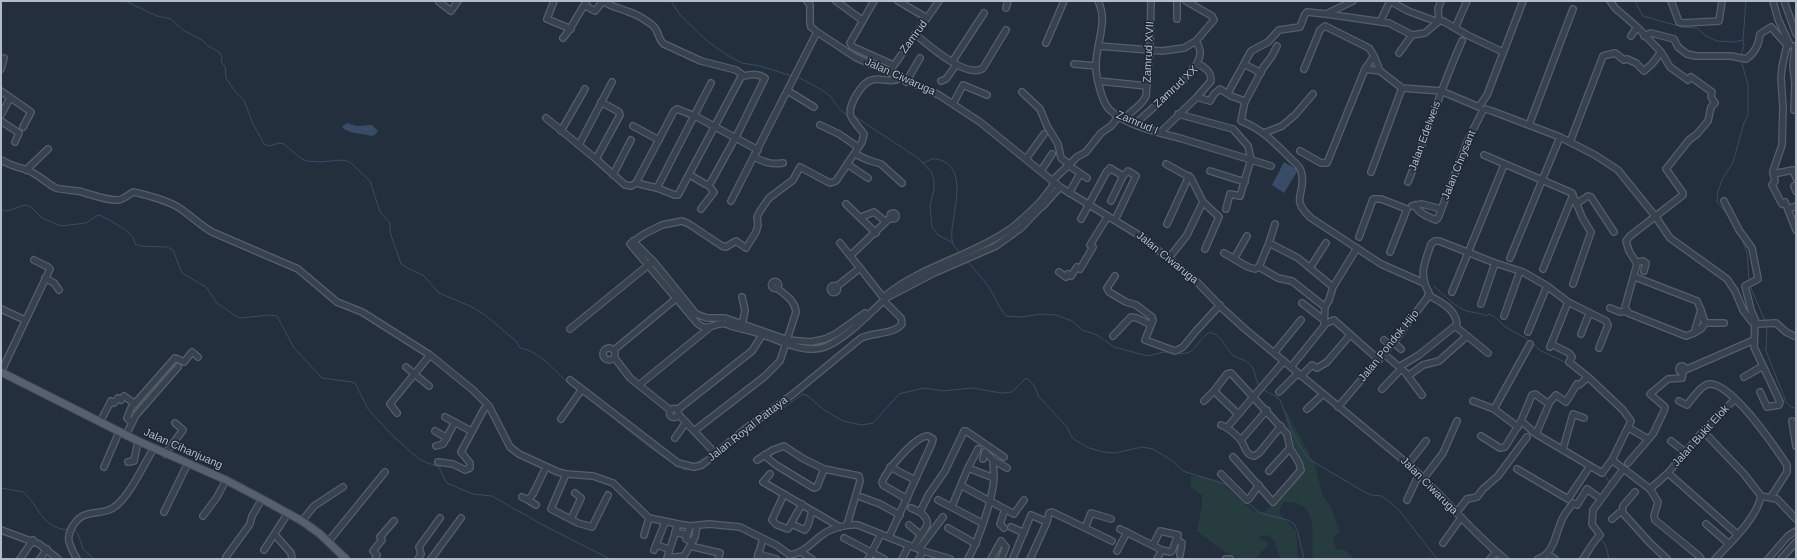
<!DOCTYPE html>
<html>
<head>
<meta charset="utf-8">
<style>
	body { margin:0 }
	#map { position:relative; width:1797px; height:560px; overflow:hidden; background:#242f3e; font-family:Helvetica,sans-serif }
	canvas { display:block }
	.frame { position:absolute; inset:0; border:2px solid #b4bcc9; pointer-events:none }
</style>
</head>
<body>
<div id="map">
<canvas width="1797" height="560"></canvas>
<div class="frame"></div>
</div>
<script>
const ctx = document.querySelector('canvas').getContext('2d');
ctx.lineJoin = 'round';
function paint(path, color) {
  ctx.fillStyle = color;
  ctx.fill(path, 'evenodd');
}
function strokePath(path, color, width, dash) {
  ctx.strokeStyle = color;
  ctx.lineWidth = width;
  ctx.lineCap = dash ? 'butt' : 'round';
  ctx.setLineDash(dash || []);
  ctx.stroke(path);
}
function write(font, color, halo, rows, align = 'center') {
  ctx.font = font + ' Helvetica,sans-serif';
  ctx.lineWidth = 3;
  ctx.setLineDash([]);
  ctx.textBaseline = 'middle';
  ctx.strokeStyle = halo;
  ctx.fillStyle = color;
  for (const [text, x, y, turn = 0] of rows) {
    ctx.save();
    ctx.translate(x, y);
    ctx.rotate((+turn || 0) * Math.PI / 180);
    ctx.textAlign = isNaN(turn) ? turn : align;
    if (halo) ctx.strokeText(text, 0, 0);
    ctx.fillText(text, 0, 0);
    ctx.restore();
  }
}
paint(new Path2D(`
	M1286 411 1315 465 1322 494 1331 507 1340 532 1333 538 1336 549 1346 551 1354 559H1313C1311 534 1320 500 1283 502L1279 513 1296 531 1298 559H1280L1275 543 1269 535 1257 537 1269 543 1256 559H1239L1226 553 1197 531 1202 505V495L1191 487V476H1202L1220 481 1253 511 1265 512 1304 472C1300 451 1284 432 1286 411Z`), '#263c3f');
paint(new Path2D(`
	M347 123 357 126 372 125 378 131 375 135 371 136C362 133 348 134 342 127Z
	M1284 162 1298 170 1284 193 1272 185Z`), '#394c67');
strokePath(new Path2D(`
	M125 1 157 16 171 19 183 30 202 40 208 46 219 52 222 57 221 62 225 66 226 78 236 93 244 100 253 124 264 144 269 146 279 143 284 144 299 157 306 161 320 162 342 160 350 162 370 181 380 212 390 223V232L401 264 409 269 423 275 439 293 470 306 485 315 516 341 520 348C544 352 559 378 578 391
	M671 1 680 15 708 42 732 58 742 63 760 66 792 76
	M1635 1 1643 16 1682 27 1697 28 1706 36 1717 41 1733 42 1743 40 1744 46 1741 55
	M1743 40 1746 1
	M797 77C802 79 827 92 830 96 835 102 840 112 847 115
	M854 116 918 158 932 173 934 181V189L930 206 932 227 938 235 953 243
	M923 163C926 162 929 160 932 159 935 158 940 160 943 161 970 174 949 219 952 240 953 246 957 249 960 253
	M1 210 7 211 25 205 31 207 42 218 61 226 86 223 98 215C106 217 125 229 131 235 134 237 134 241 135 244L140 246 167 247 173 250 182 273 206 287 217 303 237 317 240 318 270 315 277 316 294 348 322 378 352 382 355 383 368 409 393 436 420 460 439 467 446 482 449 484 473 494 492 496 541 524 610 559
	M1728 215 1717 202 1718 191 1722 180 1733 162 1744 123 1748 115V85L1741 60
	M1742 239 1747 253 1749 281
	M968 262C975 270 982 278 988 286 995 296 998 307 1006 316L1022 317 1040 314 1056 315 1072 321 1082 330 1097 335 1114 347 1148 356 1163 352 1172 353
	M1434 286C1443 294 1453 305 1464 310 1471 313 1479 312 1486 316L1489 314C1497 317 1501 324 1507 328 1515 333 1523 336 1531 342
	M1750 286 1765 321
	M1767 326 1766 351 1786 402 1790 406 1796 409
	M1533 344 1541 351 1567 363
	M1175 353C1197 356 1193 345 1207 334 1217 327 1228 352 1234 356 1241 360 1246 359 1252 367 1256 373 1255 381 1260 387
	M1262 389 1275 396 1280 400 1292 431 1300 447 1310 460 1363 491 1371 495 1382 496 1399 510 1437 559
	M582 394C617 418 647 450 685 470L689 468
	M768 415 770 417 803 394 808 396 824 410 843 421 862 425 873 423 899 394 915 390 924 388 943 391 972 388 1001 393 1012 392 1026 378 1034 385 1039 397 1067 427 1071 436 1075 440 1089 448 1104 452 1115 453 1142 447 1153 449 1171 460 1183 471 1225 484 1260 513 1287 520 1294 524 1297 529 1304 559
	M695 464 702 459 706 458
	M1607 487 1609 482 1605 475 1607 470
	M1 488 23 492C41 507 40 528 69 530
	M1590 520V513
	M74 530 78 534 83 549 94 559
	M1600 538 1606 546 1609 559`), '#394c67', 1);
const minor = new Path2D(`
	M554 1 547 19 571 29
	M603 1C611 7 620 8 629 12 637 14 644 19 651 24 660 30 657 39 664 44L701 61 736 70 744 76
	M807 1 810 5V23L811 27 817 32 855 57 939 95 980 122 1060 187 1142 237 1197 282 1223 309 1245 329 1408 464C1442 494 1469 530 1505 559
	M836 1 862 20
	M874 1 850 43 853 47 893 65
	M898 1 927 18
	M1098 1C1109 22 1095 45 1096 67 1096 77 1102 103 1110 110 1126 126 1161 133 1183 139 1212 148 1242 157 1271 166
	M1177 1V19
	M1390 1 1408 11 1438 22
	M1610 1 1615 8 1637 27 1661 52 1670 67 1688 80 1691 77 1712 92 1711 97 1715 103 1711 107 1708 121 1697 134 1689 140 1666 169 1683 193V195L1630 236 1626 241 1629 251 1637 264 1625 307 1628 313 1686 336 1694 333 1701 310 1697 301 1635 277
	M1671 1 1679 22 1683 23 1719 21 1722 1
	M1773 1 1778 19 1790 45
	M1784 1 1796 34
	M439 2 451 11 458 1
	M584 5 595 11 603 1
	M1006 8 1008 1
	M1326 14 1353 1
	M1439 21 1438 9 1441 1
	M1380 22 1390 1
	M1455 28 1467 1
	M915 34C927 44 967 80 983 68L1006 30
	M1631 36 1637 27
	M1644 36 1651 33 1674 39 1678 47 1687 54 1696 56H1731L1746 59C1755 53 1759 44 1760 34L1771 27 1787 45
	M563 38C573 27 578 13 587 1
	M1196 41C1202 51 1201 56 1196 65
	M1046 43 1064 1
	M1787 45 1782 67 1781 78 1783 108 1782 145 1773 171 1775 181 1772 185 1782 204 1785 202 1796 230
	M1099 46 1162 51 1184 48 1196 41 1214 20 1212 16 1186 1
	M1399 53 1412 35
	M952 62 984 13
	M1074 64 1096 66
	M1244 64 1261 73
	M892 68 939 1
	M1 69 4 58
	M1304 69 1320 30 1325 26 1369 48 1374 56 1380 71
	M1365 69 1380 71 1402 88 1441 91 1479 107
	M941 81 946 79 956 65
	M1098 81 1147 86
	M906 82 920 58
	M1 91 31 112 23 127
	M788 91 814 107
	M1022 92 1040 109 1047 126 1058 144 1061 158 1069 164
	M1228 93 1251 51 1268 42 1279 30 1300 27 1305 14 1307 12 1326 14 1389 23 1412 35 1425 33 1439 21H1443L1467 35 1503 52
	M1197 97 1210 101 1214 94 1220 89 1231 96 1245 101 1241 121C1260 128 1273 141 1287 155 1292 161 1299 164 1301 171 1308 194 1288 197 1311 218L1381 264 1424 283
	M1245 102 1263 68 1272 56 1277 46
	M953 104 963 85 987 95
	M1481 104 1487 95 1523 1
	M1485 109 1492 111 1560 137 1595 155 1618 170 1655 216 1670 238 1727 279 1735 291 1743 310 1752 322 1757 324 1776 323 1786 332 1796 337
	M1794 110 1795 83 1793 65 1795 46
	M1178 114 1233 129 1248 146 1251 159 1240 196 1230 194 1226 209
	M1 115 10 98
	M546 118 596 159 625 185 631 186 636 183 657 188 711 83
	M1125 119C1131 110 1142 106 1146 96L1150 50 1151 1
	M1 121 19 133 15 142
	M1135 124 1184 80 1193 68 1200 65C1207 69 1211 72 1211 81L1197 97 1160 133
	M820 125 839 134 858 147
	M1529 125 1573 9
	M633 126 659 140
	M561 131 585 89
	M1264 133 1282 126 1295 115 1313 94
	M1570 142 1603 56 1615 53 1624 60 1627 59 1636 63 1644 71 1652 64 1661 52
	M579 145 612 82
	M1300 151 1321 163H1327L1365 69 1374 56
	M855 154 868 160 881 164 902 183
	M1484 155 1572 193 1583 219 1591 232 1573 284
	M754 157C764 162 771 165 783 163
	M596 159 620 115 619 112 601 102
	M1026 159 1044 134
	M1 160C13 167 15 166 27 170 38 174 46 183 56 188 63 190 71 190 78 191 91 194 103 200 117 200 124 200 128 194 134 192 149 196 168 200 181 209 192 217 200 225 212 232L298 269 337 302 362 312 430 355 473 390 489 406 510 447 519 454 558 472 566 474 593 476 613 483 649 518 678 524 690 526 709 524 740 527 776 545 790 555C804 553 811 543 822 535 831 528 847 524 858 525L923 551 950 559
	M847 164 868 178
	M1166 164 1191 178 1203 202 1187 235 1169 258
	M1068 165 1087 178
	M26 170 48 149
	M1041 171 1052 154
	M1210 171 1245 182
	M1371 172 1402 88
	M1773 174 1793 170 1796 178
	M613 175 631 140
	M690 175 705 184 708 185 714 192 701 209
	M1052 181 1077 157 1086 152 1101 133 1111 126 1119 116
	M1408 182C1427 135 1441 87 1462 41
	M636 183 674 111 677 109 695 116 758 150
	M1796 185 1794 186 1796 191
	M657 188 675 195H678L741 77C750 74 757 73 765 78L738 133 711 182 708 185
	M1069 193 1080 174
	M731 201 817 32
	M1041 201 1055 183
	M1724 201 1739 230 1752 248 1758 279 1745 286 1751 310 1757 324
	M1203 202 1219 217 1205 249
	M846 204 876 233
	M1043 204 1041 201 1037 205 1038 207H1042L1060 187
	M1576 204 1588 196 1591 197 1614 232
	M1415 205C1418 213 1428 217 1436 220L1438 218 1468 140 1483 110
	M1412 206 1422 204 1441 209
	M1788 209 1796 206
	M890 216a3 3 0 1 1 6 0a3 3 0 1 1-6 0Z
	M861 217 874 212 886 222
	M1081 219 1107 171H1109L1110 168 1123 176 1111 201
	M1115 220 1136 176 1128 171 1123 176
	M1167 224 1189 176
	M1359 237 1373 199H1381L1407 209
	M633 241 654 262 696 314 707 318H725L788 340 811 342 825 339 837 333 865 313
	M840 243 860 268
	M1269 243 1275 224
	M1390 252 1407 209
	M1224 253 1248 267 1255 269 1259 267 1278 278 1292 281 1325 307 1324 326 1291 367
	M850 256 891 217
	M1510 258 1560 137
	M1234 259 1247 236
	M1637 262 1643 261 1646 263 1644 271
	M1259 267 1269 243 1298 258 1333 287 1329 300 1325 307
	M1310 268 1326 243
	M1543 269 1573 195
	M1059 272 1066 277 1068 274 1071 276 1077 267 1080 269 1093 247 1090 245 1108 216
	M1115 276 1107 288 1109 292 1126 302 1136 305 1152 317 1153 320 1145 340 1175 351 1183 347 1196 331 1220 305
	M45 278 54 283 59 290
	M771.5 285a3.5 3.5 0 1 1 7 0a3.5 3.5 0 1 1-7 0Z
	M830.5 289a3.5 3.5 0 1 1 7 0a3.5 3.5 0 1 1-7 0Z
	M836 287 860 268 882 296
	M1333 287 1357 248
	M1452 292 1504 165
	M1428 295C1441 302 1455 309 1457 323L1455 326 1488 353
	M885 296C921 266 969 257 1007 231 1018 224 1028 214 1037 205
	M886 298 934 273 996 246 1021 228 1040 208
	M882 302C866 317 845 339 825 347 805 354 781 341 763 335 752 331 741 329 731 326 727 324 723 323 719 324 709 326 706 331 697 323L630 244 644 234 662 225 682 221 689 224 722 246 726 247 736 241 746 248 756 232 758 225 757 217 760 211 769 198 793 180 800 167 830 183 836 181 862 142 864 134C861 129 850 119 850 113 850 103 862 82 872 80 882 77 890 84 900 78
	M1302 303 1324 320
	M1481 304 1495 263
	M1610 308 1620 312 1627 311
	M1 309 25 320
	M1504 316 1520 271
	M1705 323H1724
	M1324 324 1334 320 1379 360
	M1755 324 1754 347 1780 402 1779 405 1767 407 1760 392
	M742 326 745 310 742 297
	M570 329 652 262
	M1528 332 1547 286
	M1694 333 1702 328 1705 323 1701 310
	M1581 334 1589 314
	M1113 336 1131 317 1137 318 1151 325
	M1384 340 1390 345
	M1393 342 1401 349
	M1550 347 1568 302
	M603 354a6 6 0 1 1 12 0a6 6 0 1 1-12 0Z
	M614 350 678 297
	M1274 353 1301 320
	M1384 354 1405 372 1422 395
	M614 357 630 378 670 410
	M1679 369a3 3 0 1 1 6 0a3 3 0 1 1-6 0Z
	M406 367 429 386
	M1399 367 1419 355 1455 326
	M1685 370 1754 340
	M1 372 50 269 48 267 34 260
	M1301 376 1312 365 1317 368 1327 362 1350 335
	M1408 376 1423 365 1439 361 1467 336
	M1744 377 1763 366
	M570 380 678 463 694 467 702 465 745 429 793 394 861 338C873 332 893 335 902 324L901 318 885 302
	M639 385 709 328
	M1382 389 1401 369
	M1214 391 1238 414
	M1279 392 1297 374
	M1204 401 1214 391 1227 374 1231 373 1287 434 1290 448 1299 463 1301 470 1273 502 1233 457
	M1473 401 1494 409 1518 427
	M1679 401 1687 405C1692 399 1699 388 1706 385 1727 375 1777 450 1787 465V472L1771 497
	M1549 403 1556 395 1566 402 1577 384 1579 385 1588 377 1569 362 1572 357 1569 353 1551 344
	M1338 407 1396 339 1427 298 1429 293C1418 273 1425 263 1431 244L1435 241H1439L1495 263 1523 272 1547 286 1568 302 1606 321 1608 325 1599 348
	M669.5 413a4.5 4.5 0 1 1 9 0a4.5 4.5 0 1 1-9 0Z
	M1307 409 1323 394
	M1494 409 1530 344
	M677 410 752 351 764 332
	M397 413 390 404 430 355
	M678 414 716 454
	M445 417 471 431
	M561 419 582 389
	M1521 421 1536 434 1602 473 1612 460 1631 421 1623 410 1588 377
	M1792 421 1796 446
	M100 422 111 401 114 403 118 398 121 400 124 396 135 404
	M132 423 127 418 131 408 175 358 184 362 192 352 198 357
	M1230 424 1284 361
	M1221 425C1228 427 1235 434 1240 439 1245 445 1245 455 1254 456L1259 453 1281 426
	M1629 428 1648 439
	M435 431 447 438
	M694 431 764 377 780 361 796 312C795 300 785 295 777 288
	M1703 431 1744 474 1761 496
	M126 435 136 415 178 367
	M1481 436 1500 448 1505 447 1521 421 1532 395 1535 394 1549 404 1536 434
	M675 438 686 422
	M1241 440 1267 410
	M1671 441 1685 452
	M436 446 443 444 455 422
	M1563 449 1573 414 1584 418
	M165 454 183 430 175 423
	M764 455 776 465 814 488 817 487 824 469
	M757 460 773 450 784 446 802 458 824 469 859 476 860 481 847 525
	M993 460 1007 468
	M1612 460 1650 489 1658 502 1654 516 1655 520 1699 556 1701 559
	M128 462 134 461 138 441
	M438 462 453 464 465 470 470 468V463L461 452 484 409 489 406
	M1628 463 1653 434 1664 411 1665 407 1650 394 1668 379 1682 378 1683 372
	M1408 464 1426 441
	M104 467 119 432
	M890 467 915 480
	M968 468 978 449
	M1517 469 1568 499 1590 466
	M1269 471 1290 448
	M1668 473 1737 534
	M566 474 551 509 578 523 592 527 608 495
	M770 474 763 482 840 527
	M1221 474 1247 500 1249 499 1259 485
	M1424 478 1443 453 1457 421
	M962 486 1014 514 1024 500
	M1650 489 1668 473 1703 431 1735 399
	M1635 492 1623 506 1622 512 1650 543 1667 559
	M784 494 772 520 777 525 788 529 802 504
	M1761 496 1777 499 1796 519
	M522 497 528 500
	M861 497 880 504 900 515
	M938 500 982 523
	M1407 500 1419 474
	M536 505 528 500 533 494 546 467
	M952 506 968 468 994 478
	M911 508 920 512
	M164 512 188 463
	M1456 513 1467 499 1477 497 1483 489 1498 476 1527 437
	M203 516 217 497 226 480
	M571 519 581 498 575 493
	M1612 519 1619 513 1622 512
	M302 521 314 506 343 487
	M1047 522 1049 513 1052 512 1112 541
	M678 524 667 558 684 556 690 546 720 553 718 559
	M791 524 805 530 808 525 812 511
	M1706 524 1729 544
	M909 525 921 535
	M690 526 686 539 692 542
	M1011 527 1024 533
	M948 528 976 544
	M1004 528 1000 524 1005 509
	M1085 528 1091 513 1111 519
	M1120 529 1162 550
	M1 530 39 544 58 559
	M675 532 687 535
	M275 535 291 553 292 559
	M644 535 649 518
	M889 537 932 443 933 439 928 436C915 436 887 470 882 482L883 485 907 499
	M844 538 884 559
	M1177 540 1182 543 1180 555
	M328 542 385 472
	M1443 543 1461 518
	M656 545 669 549
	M1153 545 1160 531 1178 535 1172 551 1170 552 1162 550 1157 559
	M690 546 695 537 697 525
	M914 546C917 543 918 538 921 535 928 525 931 521 920 512L929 494 945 471 964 431H966L1004 457
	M919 549 943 517
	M264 550 288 513
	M654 550 665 522
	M1117 551 1127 532
	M801 552 812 559
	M758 554 776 559
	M1547 554 1555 559
	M226 557 250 524 252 516 262 499
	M1013 558 1031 515 1047 522 1030 559
	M20 559 33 540
	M40 559 47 549
	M77 559C74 554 71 548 69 542 67 532 76 518 85 515 96 511 107 514 117 505 133 490 142 467 154 448
	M375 559 377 555 373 551 382 540 380 537 394 521
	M418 559 421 554 419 547 440 518
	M431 559 461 518
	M757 559 763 539
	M868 559 881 534
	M902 559 909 545
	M919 559 923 551
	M968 559C979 539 992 501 994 479 994 473 993 466 993 460L985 452 983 459
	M991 559 1001 541 1006 547 1001 559
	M1226 559H1230
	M1490 559 1496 552
	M1538 559C1554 553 1555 536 1561 522 1563 515 1569 509 1573 503L1577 505 1587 489 1601 499
	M1583 559C1589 550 1592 543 1600 535L1592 524 1593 510 1621 472
	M1715 559C1730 543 1757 518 1761 496
	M1768 559 1788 536 1796 531
	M1781 559 1796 542`);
const major = new Path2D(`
	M1 372 138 441 226 480 262 499 302 521 320 534 346 559`);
strokePath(minor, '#565f6c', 8);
strokePath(major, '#414a57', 9);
strokePath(minor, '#38414e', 5.5);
strokePath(major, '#56606e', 7);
write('11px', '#b4bcc9', '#1d2633', [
	["Zamrud",914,37,-54],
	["Zamrud XVII",1149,52,-87],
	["Jalan Ciwaruga",900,77,24],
	["Zamrud XX",1176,87,-43],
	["Zamrud I",1137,123,23],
	["Jalan Edelweis",1425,136,-70],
	["Jalan Chrysant",1459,165,-68],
	["Jalan Ciwaruga",1167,258,39],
	["Jalan Pondok Hijo",1389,346,-51],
	["Jalan Royal Pattaya",748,429,-38],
	["Jalan Bukit Elok",1701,436,-48],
	["Jalan Cihanjuang",183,449,24],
	["Jalan Ciwaruga",1429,486,45]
]);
</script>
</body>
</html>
